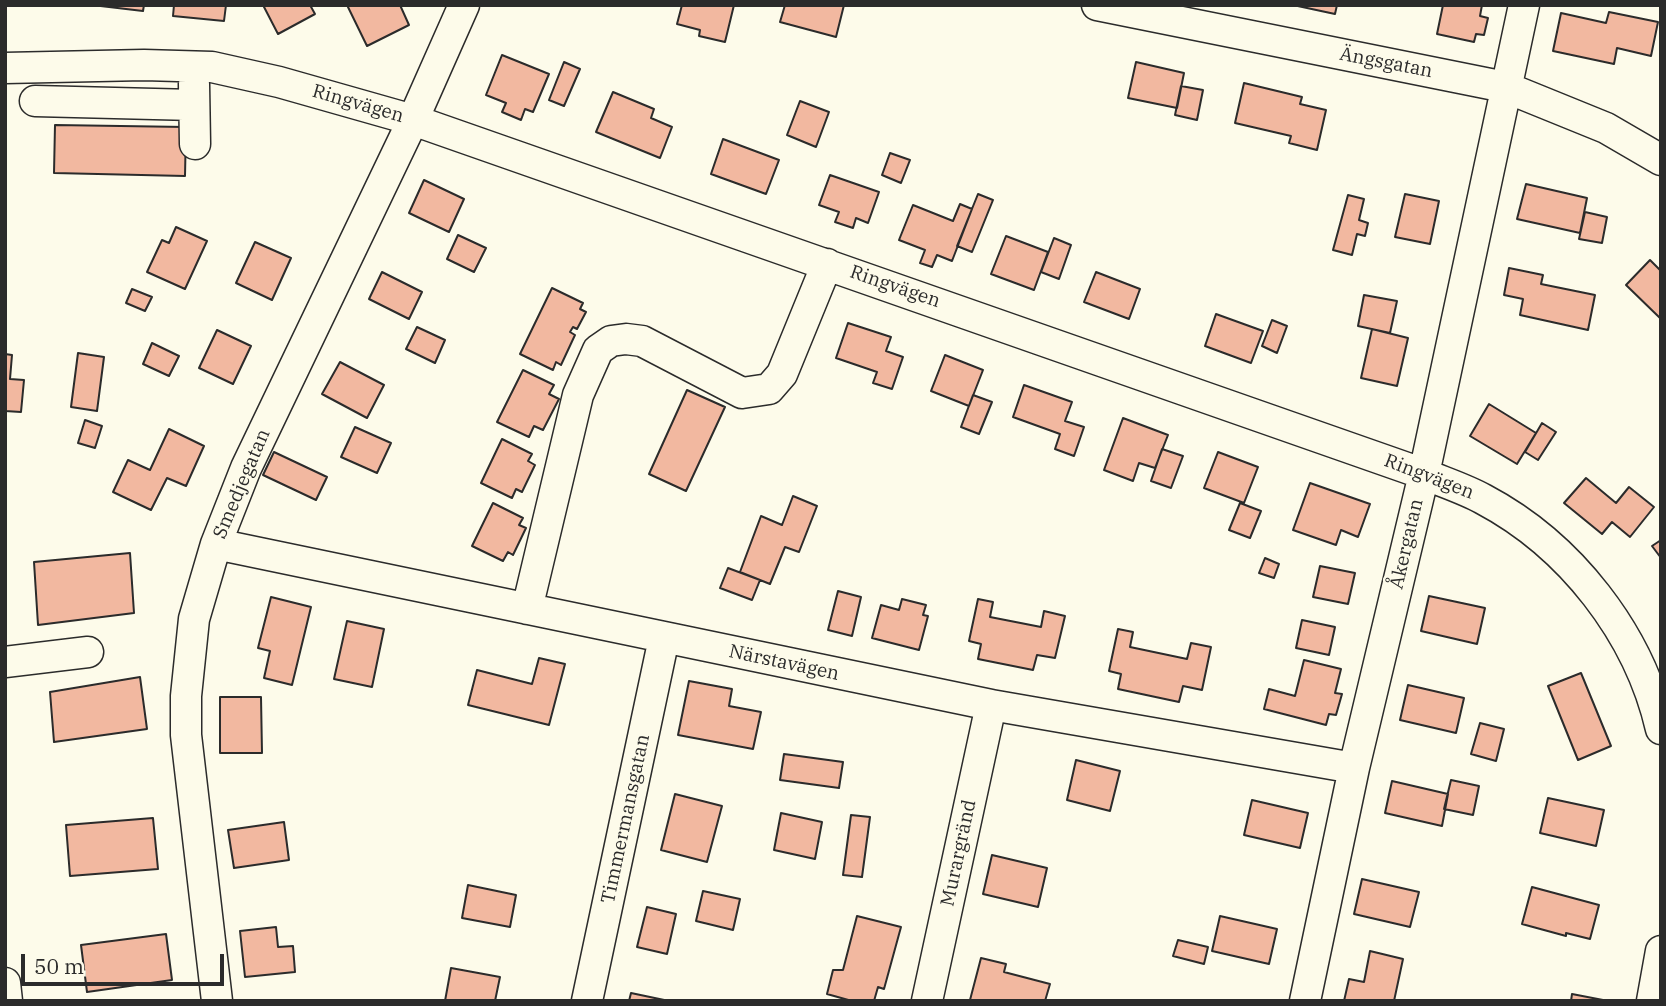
<!DOCTYPE html>
<html>
<head>
<meta charset="utf-8">
<style>
	body { margin:0 }
	#map { position:relative; width:1666px; height:1006px; overflow:hidden; background:#fdfbea; font-family:"IBM Plex Serif",serif }
	canvas { display:block }
	.frame { position:absolute; inset:0; border:7px solid #2b2b2b; pointer-events:none }
	.scale { position:absolute; left:21px; top:954px; width:203px; height:32px; box-sizing:border-box; border:4px solid #2b2b2b; border-top:0; padding-left:9px; font-size:21px; line-height:24px; white-space:nowrap; color:#2b2b2b; -webkit-text-stroke:5px #fdfbea; paint-order:stroke }
</style>
</head>
<body>
<div id="map">
<canvas width="1666" height="1006"></canvas>
<div class="frame"></div>
<div class="scale">50 m</div>
</div>
<script>
const ctx = document.querySelector('canvas').getContext('2d');
ctx.lineJoin = 'round';
function paint(path, color) {
  ctx.fillStyle = color;
  ctx.fill(path, 'evenodd');
}
function strokePath(path, color, width, dash) {
  ctx.strokeStyle = color;
  ctx.lineWidth = width;
  ctx.lineCap = dash ? 'butt' : 'round';
  ctx.setLineDash(dash || []);
  ctx.stroke(path);
}
function write(font, color, halo, rows, align = 'center') {
  ctx.font = font + ' "IBM Plex Serif",serif';
  ctx.lineWidth = 5;
  ctx.setLineDash([]);
  ctx.textBaseline = 'middle';
  ctx.strokeStyle = halo;
  ctx.fillStyle = color;
  for (const [text, x, y, turn = 0] of rows) {
    ctx.save();
    ctx.translate(x, y);
    ctx.rotate((+turn || 0) * Math.PI / 180);
    ctx.textAlign = isNaN(turn) ? turn : align;
    if (halo) ctx.strokeText(text, 0, 0);
    ctx.fillText(text, 0, 0);
    ctx.restore();
  }
}
const building = new Path2D(`
	M92 5H144L143 11Z
	M174 5H226L224 21 173 16Z
	M263 5H310L315 14 278 34Z
	M347 5H400L409 25 367 46Z
	M682 5H734L725 42 699 36 700 30 677 24Z
	M785 5H844L836 37 780 22Z
	M1293 5H1337L1335 14Z
	M1443 5H1482L1480 16 1488 18 1484 35 1476 34 1474 42 1437 34Z
	M1609 12 1658 22 1651 56 1617 48 1614 64 1553 51 1561 13 1606 23Z
	M502 55 549 74 533 112 525 109 521 120 502 112 506 103 486 95Z
	M564 62 580 69 564 106 549 100Z
	M1136 62 1184 73 1177 108 1128 98Z
	M1244 83 1302 97 1300 104 1326 110 1317 150 1289 143 1291 136 1235 123Z
	M1181 86 1203 90 1197 120 1175 115Z
	M613 92 654 109 651 118 672 127 660 158 596 132Z
	M800 101 829 112 816 147 787 135Z
	M55 125 186 127 185 176 54 173Z
	M723 139 779 160 766 194 711 174Z
	M890 153 910 160 901 183 882 175Z
	M830 175 879 192 868 223 856 218 853 228 835 222 839 212 819 205Z
	M424 180 464 199 449 232 409 213Z
	M1526 184 1587 198 1580 233 1517 219Z
	M978 194 993 200 972 252 957 246Z
	M1405 194 1439 201 1430 244 1395 237Z
	M1348 195 1364 199 1359 220 1368 223 1365 236 1357 234 1352 255 1333 250Z
	M960 204 972 209 952 261 937 255 932 267 920 263 925 250 899 240 913 205 953 221Z
	M1585 212 1607 217 1602 243 1579 239Z
	M176 227 207 241 185 289 147 272 162 240 169 243Z
	M458 235 486 248 474 272 447 259Z
	M1006 236 1048 252 1034 290 991 274Z
	M1054 238 1071 245 1059 279 1041 272Z
	M255 242 291 258 272 300 236 283Z
	M1650 260 1661 271V319L1626 285Z
	M1509 268 1543 275 1541 284 1595 295 1588 330 1520 315 1523 299 1504 295Z
	M382 272 422 292 409 319 369 299Z
	M1096 272 1140 289 1129 319 1084 302Z
	M552 288 583 303 580 309 586 312 577 329 573 327 570 332 575 335 561 365 556 362 553 370 520 354Z
	M132 289 152 297 145 311 126 303Z
	M1364 295 1397 301 1390 333 1358 326Z
	M1216 314 1263 331 1251 363 1205 346Z
	M1272 320 1287 326 1277 353 1262 346Z
	M848 323 891 337 886 351 903 357 892 389 873 383 877 372 836 358Z
	M417 327 445 340 435 363 406 349Z
	M1372 329 1408 338 1397 386 1361 378Z
	M217 330 251 346 233 384 199 368Z
	M152 343 179 356 169 376 143 364Z
	M78 353 104 357 97 411 71 407Z
	M5 354 12 355 10 379 24 380 21 412 5 411Z
	M945 355 983 370 969 406 931 391Z
	M340 362 384 385 367 418 322 394Z
	M523 370 554 385 549 394 559 399 543 430 534 426 529 437 497 422Z
	M1024 385 1072 402 1065 421 1084 427 1074 456 1055 449 1060 434 1013 417Z
	M687 390 725 407 686 491 649 474Z
	M973 395 992 402 979 434 961 427Z
	M1489 404 1536 433 1517 464 1470 436Z
	M1123 418 1168 435 1155 468 1139 463 1133 481 1104 470Z
	M85 420 102 426 95 448 78 443Z
	M1542 423 1556 432 1538 460 1525 452Z
	M355 427 391 443 377 473 341 457Z
	M169 429 204 446 186 486 167 478 151 510 113 492 128 460 150 470Z
	M502 439 532 454 528 461 535 465 522 492 516 489 512 498 481 483Z
	M1162 449 1183 456 1171 488 1151 481Z
	M274 452 327 477 316 500 263 475Z
	M1218 452 1258 467 1244 503 1204 488Z
	M1586 478 1616 503 1629 487 1654 507 1630 537 1612 522 1602 534 1564 503Z
	M1310 483 1370 504 1358 537 1341 530 1336 545 1293 530Z
	M793 496 817 506 799 552 785 547 770 584 740 572 761 516 782 525Z
	M493 503 523 518 519 525 526 528 513 555 508 552 503 561 472 546Z
	M1240 503 1261 511 1250 538 1229 530Z
	M1661 540V558L1652 546Z
	M130 553 134 613 38 625 34 562Z
	M1265 558 1279 564 1274 578 1259 573Z
	M1320 566 1355 573 1348 604 1313 597Z
	M728 568 760 580 752 600 720 588Z
	M838 591 861 597 852 636 828 630Z
	M1429 596 1485 608 1477 644 1421 631Z
	M271 597 311 607 292 685 264 678 270 651 258 648Z
	M902 599 926 605 923 615 928 616 919 650 872 638 881 605 899 610Z
	M978 599 993 602 990 617 1041 627 1044 611 1065 616 1055 658 1037 655 1033 670 978 659 981 644 969 641Z
	M1302 620 1335 627 1329 655 1296 648Z
	M347 621 384 629 372 687 334 679Z
	M1118 629 1133 632 1130 647 1187 659 1191 643 1211 647 1202 690 1183 686 1179 702 1118 689 1121 674 1109 671Z
	M539 658 565 664 549 725 468 705 477 670 532 684Z
	M1304 660 1341 669 1335 693 1342 694 1336 715 1329 714 1326 725 1264 709 1269 689 1295 696Z
	M1581 673 1611 746 1578 760 1548 686Z
	M140 677 147 729 54 742 50 692Z
	M689 681 732 689 729 706 761 712 753 749 678 735Z
	M1408 685 1464 698 1456 733 1400 720Z
	M220 697H261L262 753H220Z
	M1480 723 1504 729 1496 761 1471 754Z
	M784 754 843 762 839 788 780 780Z
	M1076 760 1120 771 1110 811 1067 800Z
	M1451 780 1479 786 1473 815 1444 809Z
	M1392 781 1448 794 1442 826 1385 813Z
	M675 794 722 806 707 862 661 850Z
	M1548 798 1604 810 1596 846 1540 833Z
	M1252 800 1308 813 1300 848 1244 835Z
	M781 813 822 822 815 859 774 850Z
	M851 815 870 817 862 877 843 875Z
	M153 818 158 869 70 876 66 825Z
	M284 822 289 860 234 868 228 830Z
	M992 855 1047 868 1038 907 983 894Z
	M1362 879 1419 892 1410 927 1354 914Z
	M468 885 516 895 510 927 462 918Z
	M1532 887 1599 905 1590 939 1566 933V936L1522 924Z
	M703 891 740 899 733 930 696 921Z
	M647 907 676 914 667 954 637 947Z
	M857 916 901 927 884 989 878 987 874 1001H852L827 994 833 970H843Z
	M1220 916 1277 929 1269 964 1212 951Z
	M276 927 278 947 293 946 295 972 245 977 240 931Z
	M166 934 172 980 87 992 81 945Z
	M1178 940 1208 947 1204 964 1173 956Z
	M1370 951 1403 959 1394 1001H1344L1349 979 1364 982Z
	M981 958 1006 964 1004 972 1050 984 1045 1001 970 1000Z
	M451 968 500 977 495 1001H445Z
	M631 993 669 1001H629Z
	M1572 994 1603 1000V1001H1571Z`);
paint(building, '#f2b8a0');
strokePath(building, '#2b2b2b', 2);
const minor = new Path2D(`
	M1097 5 1505 87 1606 128 1661 160
	M5 68 144 65 212 67 279 82 413 120 1424 474C1443 482 1465 489 1483 499 1570 545 1639 633 1661 729
	M194 84 195 144
	M35 101 194 105
	M216 544 991 705 1354 768
	M527 609 578 395 598 350 611 341 626 339 642 341 742 393 769 389 782 374 827 264
	M5 662 88 652
	M5 983 7 1001
	M217 1001 186 735V696L194 619 216 544 246 468 413 120 464 5
	M587 1001 664 638
	M927 1001 991 705
	M1305 1001 1354 768 1424 474 1524 5
	M1652 1001 1661 951`);
strokePath(minor, '#2b2b2b', 33);
strokePath(minor, '#fdfbea', 30);
write('19px', '#2b2b2b', '#fdfbea', [
	["Ängsgatan",1386,63,11],
	["Ringvägen",358,104,16],
	["Ringvägen",895,287,19],
	["Ringvägen",1429,477,21],
	["Smedjegatan",242,484,-67],
	["Åkergatan",1407,544,-77],
	["Närstavägen",784,663,12],
	["Timmermansgatan",626,819,-78],
	["Murargränd",959,853,-78]
]);
</script>
</body>
</html>
